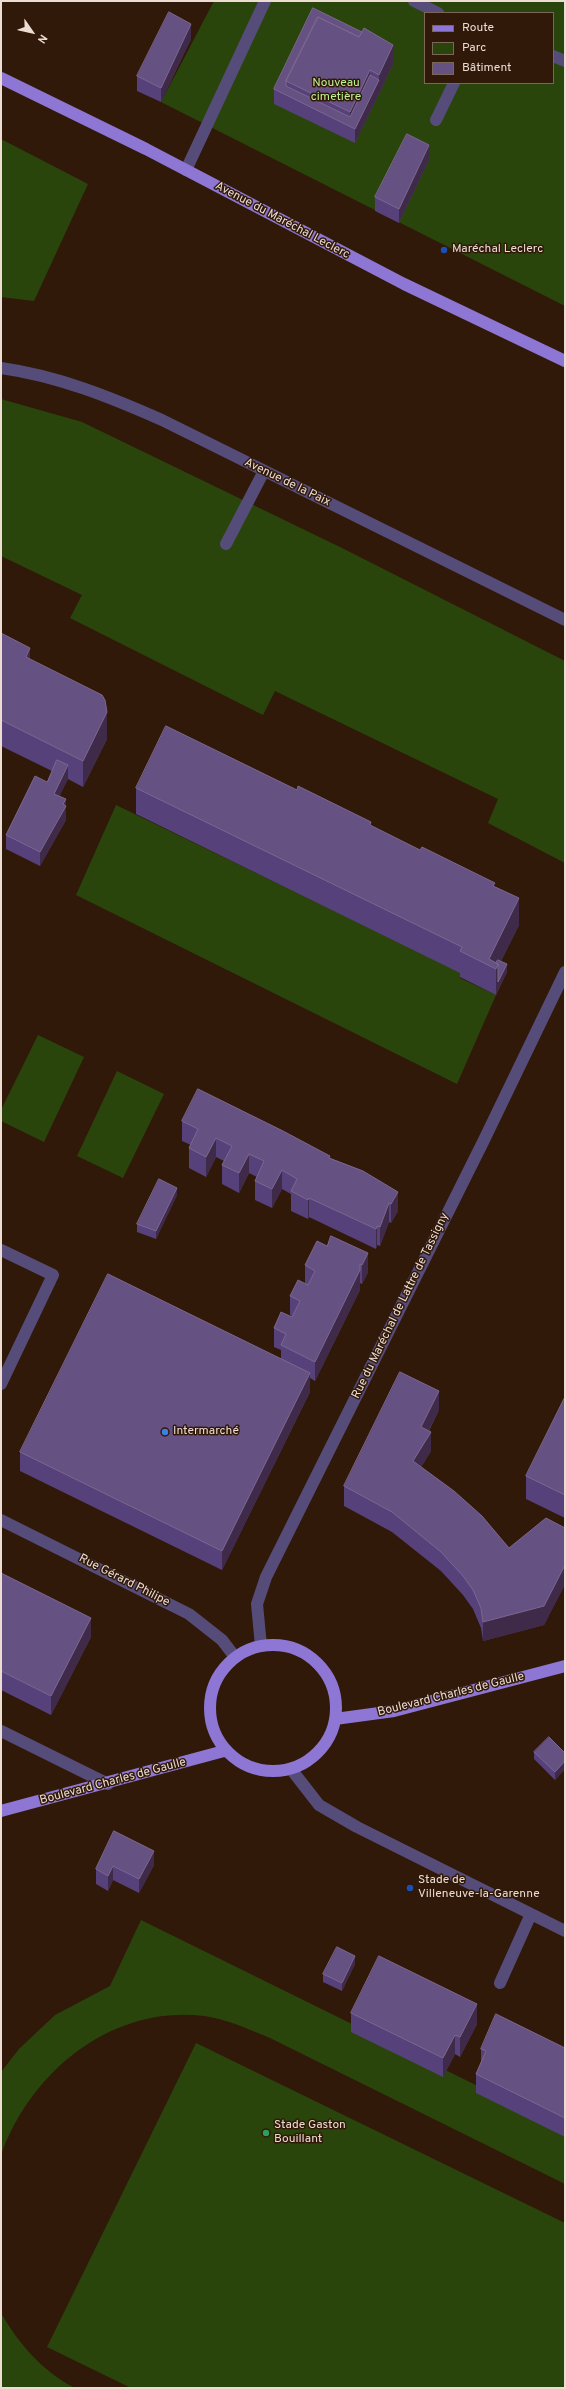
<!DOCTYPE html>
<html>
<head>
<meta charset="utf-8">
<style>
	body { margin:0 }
	#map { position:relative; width:566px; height:2389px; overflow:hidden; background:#301909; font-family:Overpass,sans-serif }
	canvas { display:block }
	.frame { position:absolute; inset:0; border:2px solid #ecdcd2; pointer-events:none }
	.legend { position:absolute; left:424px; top:12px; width:130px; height:72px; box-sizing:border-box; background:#301909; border:1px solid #7b6759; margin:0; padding:5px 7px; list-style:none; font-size:12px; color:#ecdcd2 }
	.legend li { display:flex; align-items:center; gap:8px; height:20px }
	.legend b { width:20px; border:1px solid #7b6759 }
	.north { position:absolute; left:12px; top:12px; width:40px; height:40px; -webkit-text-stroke:3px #301909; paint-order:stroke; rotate:124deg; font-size:11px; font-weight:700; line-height:16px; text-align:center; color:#ecdcd2 }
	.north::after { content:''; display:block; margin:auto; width:14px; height:18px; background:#ecdcd2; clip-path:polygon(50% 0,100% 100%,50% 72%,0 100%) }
</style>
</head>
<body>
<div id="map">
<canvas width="566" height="2389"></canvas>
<div class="frame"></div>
<ul class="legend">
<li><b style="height:5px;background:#8e76d4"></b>Route</li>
<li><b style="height:11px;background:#2a450c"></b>Parc</li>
<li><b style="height:11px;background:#665183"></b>Bâtiment</li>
</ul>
<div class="north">N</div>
</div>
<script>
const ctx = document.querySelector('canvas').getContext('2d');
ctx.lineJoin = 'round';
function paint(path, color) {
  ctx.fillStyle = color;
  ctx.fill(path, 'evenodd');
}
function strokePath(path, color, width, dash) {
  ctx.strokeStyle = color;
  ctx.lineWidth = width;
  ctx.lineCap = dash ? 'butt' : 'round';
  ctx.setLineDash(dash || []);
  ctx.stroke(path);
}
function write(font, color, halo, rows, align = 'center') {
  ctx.font = font + ' Overpass,sans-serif';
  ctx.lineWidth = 3;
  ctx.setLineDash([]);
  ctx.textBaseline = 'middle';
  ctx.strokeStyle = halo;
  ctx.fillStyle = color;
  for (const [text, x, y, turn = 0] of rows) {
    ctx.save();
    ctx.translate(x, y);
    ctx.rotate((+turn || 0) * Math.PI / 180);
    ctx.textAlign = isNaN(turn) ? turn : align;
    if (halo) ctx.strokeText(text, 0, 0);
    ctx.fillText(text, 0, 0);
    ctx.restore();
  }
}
paint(new Path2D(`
	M214 1H565V306L161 102ZM425 13H553V83H425Z
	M1 139 88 184 34 301 1 297Z
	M1 399 82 422 344 549 565 661V863L488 823 498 799 275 691 263 715 70 618 82 595 1 556Z
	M116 805 462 973 460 978 496 995 457 1084 76 895Z
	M38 1035 84 1057 44 1142 1 1121V1110Z
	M117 1071 164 1094 123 1178 77 1156Z
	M141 1920 565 2129V2184L270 2038C248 2029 227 2019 204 2016 112 2005 31 2071 1 2155V2072L19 2049 55 2015 110 1986Z
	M196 2043 565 2223V2388H131L47 2347Z
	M1 2313C19 2344 42 2371 75 2388L1 2387Z`), '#2a450c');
strokePath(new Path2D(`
	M414 1 438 13
	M553 56 565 61
	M436 120 454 83
	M186 170 265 1
	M1 368C58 376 110 397 162 420L565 620
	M226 544 264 471
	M1 1250 53 1275 1 1384
	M1 1520 189 1614 222 1640 235 1657
	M261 1646 257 1604 266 1577 484 1140 565 972
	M1 1731 108 1784
	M291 1769 319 1805 357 1827 565 1931
	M500 1983 531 1914`), '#564c79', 12);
strokePath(new Path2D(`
	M1 78 146 149 404 284 565 361
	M210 1708a63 63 0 1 1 126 0a63 63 0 1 1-126 0Z
	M335 1719 394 1711 565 1666
	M1 1811 224 1751`), '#8e76d4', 12);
paint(new Path2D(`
	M313 8 393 64 379 94 355 143 274 104V89Z
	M191 39 161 102 137 91V76Z
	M429 160 399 223 375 211V197Z
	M1 633 30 659 107 739 83 787 68 779 59 796 66 799V820L40 866 6 849V835L47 782 52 771 1 746Z
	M136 788 371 826 495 887 519 925 501 961 507 972 496 995 460 977V973L136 814Z
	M182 1121 330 1158 363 1171 398 1211 391 1223 389 1222 380 1246 377 1245 376 1249 309 1217 308 1219 291 1211V1194L282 1189 272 1208 255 1200V1181L257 1177 249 1173 239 1193 222 1184V1165L224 1161 216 1157 206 1177 189 1168V1148L191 1145 182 1141Z
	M177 1195 156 1239 137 1232V1224Z
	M327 1246 368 1253V1272L362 1284 360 1283V1290L315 1381 310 1378V1392L222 1570 20 1471V1452L281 1359V1350L274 1347V1328L292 1317V1316L290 1315V1296L305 1284V1265Z
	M565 1397V1518L526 1499V1476Z
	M439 1410 429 1431 431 1451 421 1467 509 1548 565 1528V1584L544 1625 483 1641 481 1628 473 1609 463 1595 441 1571 392 1532 344 1506V1486Z
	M1 1573 91 1637 51 1715 1 1690Z
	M534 1752 565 1753V1769L555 1780 534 1759Z
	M114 1831 154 1865 139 1893 113 1880 108 1891 96 1884V1869Z
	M355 1964 342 1991 323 1982V1974Z
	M351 2013 477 2024 460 2057 455 2054 443 2077 351 2032Z
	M565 2048V2137L476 2093V2074L481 2062V2049Z`), '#56417a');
paint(new Path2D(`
	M191 24V39L161 102V88Z
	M393 45V64L379 94 355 143V129L379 80V75Z
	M370 70V89L350 127V112Z
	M429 145V160L399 223V209Z
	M30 648V674L26 657Z
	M107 712V739L83 787V761Z
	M68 765V779L54 808V794Z
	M66 799V820L40 866V852Z
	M519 898V925L498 967 507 964V972L496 995V969L489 959Z
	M216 1138V1157L206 1177V1157Z
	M249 1154V1173L239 1193V1173Z
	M282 1170V1189L272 1208V1189Z
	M177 1188V1195L156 1239V1231Z
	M398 1192V1211L391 1223V1204Z
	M309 1198V1217L308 1219V1200Z
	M389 1203V1222L380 1246V1227Z
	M377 1226V1245L376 1249V1229Z
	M368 1253V1272L362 1284V1265Z
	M360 1264V1290L315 1381V1362Z
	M310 1373V1392L222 1570V1551Z
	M439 1391V1410L421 1446V1427Z
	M431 1432V1451L413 1481V1461Z
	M565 1565V1584L544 1625 483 1641V1622Z
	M91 1618V1637L51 1715V1696Z
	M565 1761V1769L555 1780V1772Z
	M154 1851V1865L139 1893V1879Z
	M113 1866V1880L108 1891V1876Z
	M355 1956V1964L342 1991V1983Z
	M477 2004V2024L460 2057V2037Z
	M455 2035V2054L443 2077V2058Z`), '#402a49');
const building = new Path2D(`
	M313 8 362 32 359 37 318 17 286 81V86L350 117 370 75 379 80 355 129 274 89Z
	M169 12 191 24 161 88 137 76Z
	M318 17 359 37 364 28 393 45 379 75 370 70 350 112 286 81Z
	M407 134 429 145 399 209 375 197Z
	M1 633 30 648 26 657 102 695 105 700 107 712 83 761 1 720Z
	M166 726 297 790 298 786 363 818 371 822 370 825 420 850 422 847 495 883 493 886 519 898 489 959 498 964 496 969 460 951 462 947 136 788Z
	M57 760 68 765 54 794 66 799 63 804 66 806 40 852 6 835 35 776 47 782Z
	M498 960 507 964 498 982V964L496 963Z
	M198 1089 283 1131 330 1156 329 1158 363 1171 398 1192 391 1204 389 1203 380 1227 377 1226 376 1229 309 1198 308 1200 291 1191 297 1179 282 1170 272 1189 255 1181 264 1161 249 1154 239 1173 222 1165 232 1146 216 1138 206 1157 189 1148 198 1129 182 1121Z
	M159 1179 177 1188 156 1231 137 1224Z
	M331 1236 368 1253 362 1265 360 1264V1270L315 1362 281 1345 286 1334 274 1328 281 1312 292 1317 300 1301 290 1296 298 1280 308 1285 315 1271 305 1265 317 1241 327 1246Z
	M108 1274 310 1373 222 1551 20 1452Z
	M400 1372 439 1391 421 1427 431 1432 413 1461 454 1491 482 1516 509 1548 546 1518 565 1528V1565L544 1606 483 1622 481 1608 473 1590 463 1576 441 1552 392 1512 344 1486Z
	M565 1397V1495L526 1476Z
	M1 1573 91 1618 51 1696 1 1671Z
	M549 1737 565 1753V1761L555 1772 534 1752Z
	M114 1831 154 1851 139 1879 113 1866 108 1876 96 1869Z
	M337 1947 355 1956 342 1983 323 1974Z
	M379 1956 477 2004 460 2037 455 2035 443 2058 351 2013Z
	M496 2014 565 2048V2118L476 2074 486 2051 481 2049Z`);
paint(building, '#665183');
strokePath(building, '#7b6790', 1);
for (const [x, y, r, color] of [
	[444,250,4,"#1a4fb4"],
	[165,1432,4,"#3f7fe0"],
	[410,1888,4,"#1a4fb4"],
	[266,2133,4,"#2e9e5b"]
]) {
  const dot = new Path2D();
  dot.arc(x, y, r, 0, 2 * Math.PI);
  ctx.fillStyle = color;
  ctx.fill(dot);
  strokePath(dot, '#301909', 1.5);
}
write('12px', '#bff293', '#301909', [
	["Nouveau",336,84],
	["cimetière",336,98]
]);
write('12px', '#ecdcd2', '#301909', [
	["Avenue du Maréchal Leclerc",282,221,28],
	["Avenue de la Paix",287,483,26],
	["Rue du Maréchal de Lattre de Tassigny",401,1306,-64],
	["Rue Gérard Philipe",124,1581,27],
	["Boulevard Charles de Gaulle",451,1695,-14],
	["Boulevard Charles de Gaulle",113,1782,-15]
]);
write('12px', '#ecdcd2', '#301909', [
	["Maréchal Leclerc",452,250],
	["Intermarché",173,1432],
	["Stade de",418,1881],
	["Villeneuve-la-Garenne",418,1895],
	["Stade Gaston",274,2126],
	["Bouillant",274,2140]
], 'left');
</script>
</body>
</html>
